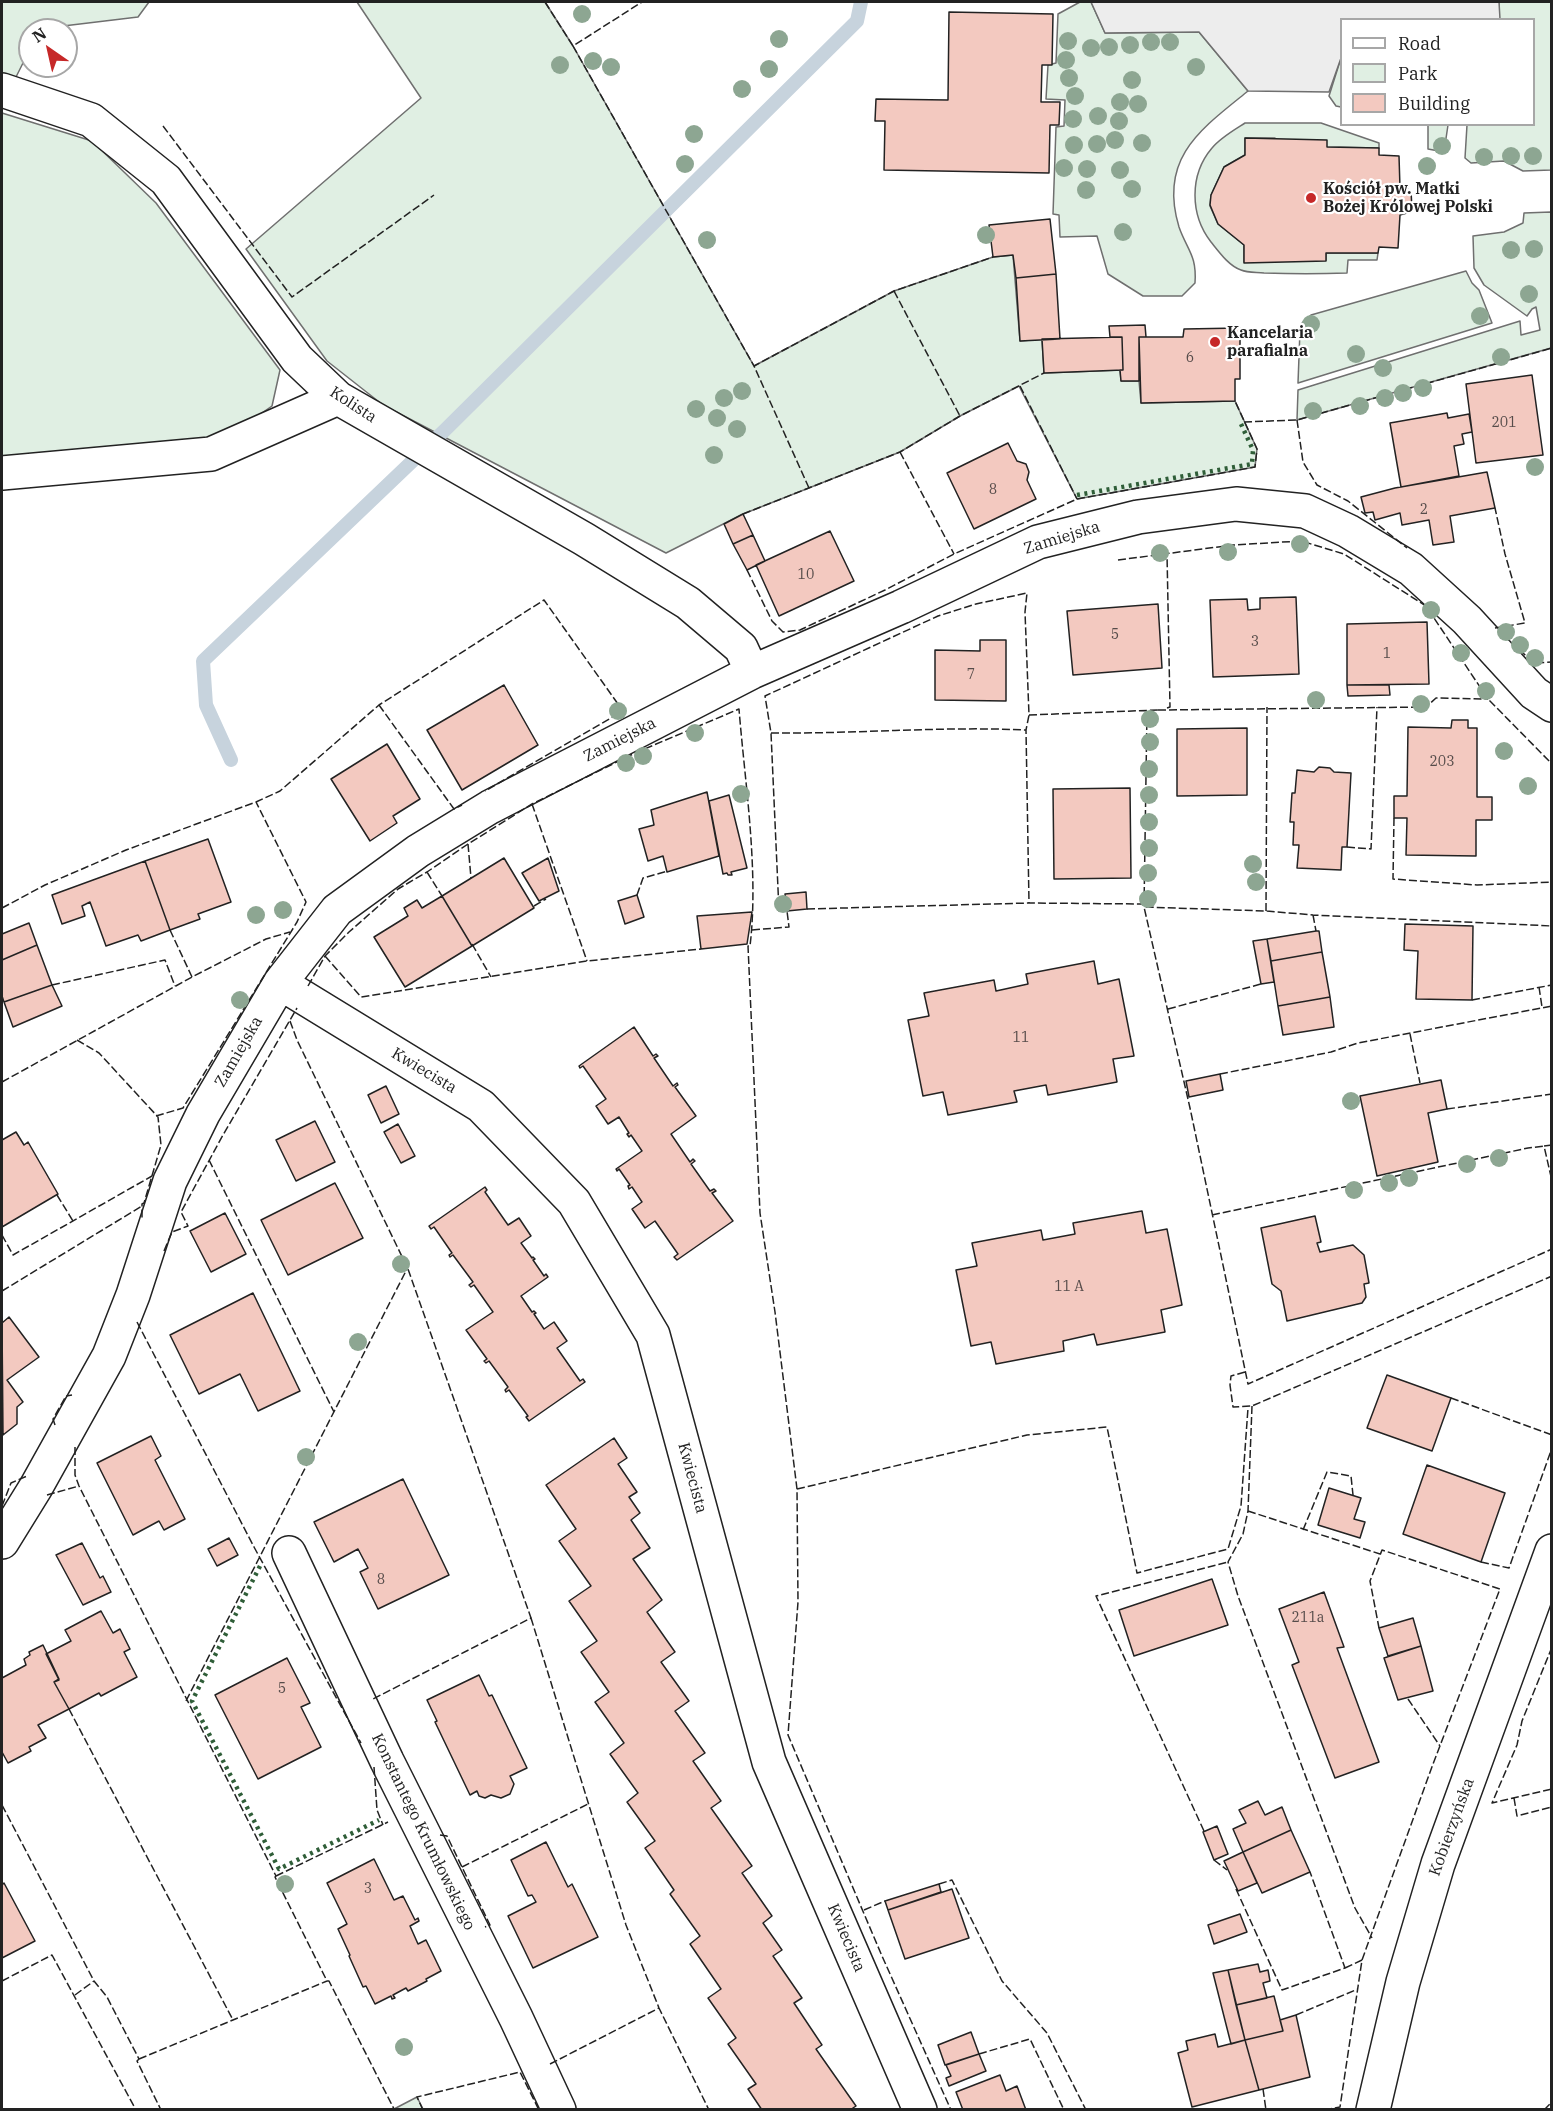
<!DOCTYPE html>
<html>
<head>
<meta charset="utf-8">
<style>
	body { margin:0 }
	#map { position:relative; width:1553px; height:2111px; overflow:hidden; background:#fff; font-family:"IBM Plex Serif",serif }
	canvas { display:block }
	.frame { position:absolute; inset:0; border:3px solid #222; pointer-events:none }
	.legend { position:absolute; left:1340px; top:18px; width:195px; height:108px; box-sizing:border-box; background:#fff; border:2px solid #a7a7a7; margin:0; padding:8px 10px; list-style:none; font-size:18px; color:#222 }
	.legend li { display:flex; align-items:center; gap:12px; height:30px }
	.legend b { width:30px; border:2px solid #a7a7a7 }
	.north { position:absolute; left:18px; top:18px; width:60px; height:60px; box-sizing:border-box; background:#fff; border:2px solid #a7a7a7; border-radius:50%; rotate:326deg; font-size:16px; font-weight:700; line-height:24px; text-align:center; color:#222 }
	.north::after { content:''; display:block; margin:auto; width:21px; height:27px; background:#c62828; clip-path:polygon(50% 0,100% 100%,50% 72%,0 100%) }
</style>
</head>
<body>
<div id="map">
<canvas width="1553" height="2111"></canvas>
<div class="frame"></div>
<ul class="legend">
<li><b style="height:8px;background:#fff"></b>Road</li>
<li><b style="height:16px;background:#e0efe3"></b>Park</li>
<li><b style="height:16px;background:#f3c9c0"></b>Building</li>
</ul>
<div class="north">N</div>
</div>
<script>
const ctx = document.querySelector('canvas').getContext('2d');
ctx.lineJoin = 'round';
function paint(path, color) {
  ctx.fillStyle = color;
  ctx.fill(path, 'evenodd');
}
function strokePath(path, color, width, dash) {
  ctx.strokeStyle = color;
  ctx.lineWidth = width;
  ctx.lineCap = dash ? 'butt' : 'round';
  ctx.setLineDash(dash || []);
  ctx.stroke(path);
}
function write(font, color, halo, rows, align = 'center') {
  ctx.font = font + ' "IBM Plex Serif",serif';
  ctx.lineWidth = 4.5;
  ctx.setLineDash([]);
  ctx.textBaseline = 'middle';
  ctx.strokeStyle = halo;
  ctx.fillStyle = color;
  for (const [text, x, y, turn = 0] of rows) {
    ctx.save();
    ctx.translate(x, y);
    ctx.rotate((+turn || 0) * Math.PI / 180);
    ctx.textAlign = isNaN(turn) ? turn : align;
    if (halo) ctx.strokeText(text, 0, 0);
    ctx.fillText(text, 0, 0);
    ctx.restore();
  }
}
const green = new Path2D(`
	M2 2H149L138 17 30 30V49L16 77 2 74Z
	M357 2H545L573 46 754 366 894 291 993 257 1013 255 1020 341 1042 339 1044 373 1120 370 1121 381H1139L1141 403 1235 401 1257 449 1255 467 1077 499 1019 386 960 416 900 452 743 514 666 553 383 405 327 361 246 249 421 98Z
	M1080 2H1091L1105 33 1199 32 1248 91C1201 129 1158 158 1179 227 1187 250 1197 255 1195 283L1182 296H1143L1108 274 1097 236 1060 237 1059 215 1053 214 1056 127 1064 126 1065 100 1046 99 1048 65 1056 63 1058 14Z
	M1499 2H1551V170L1523 171 1504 161 1471 163 1465 158 1467 125 1534 124V20L1475 19H1499Z
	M1341 58V107L1336 106 1329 96Z
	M2 113 92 141 156 203 280 370 272 406 243 426 197 442 2 464Z
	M1245 123H1321L1379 143V148L1327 147 1275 140V138H1245V155L1224 167 1211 195 1210 206 1218 224 1244 245V262L1326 260V253H1378L1377 260H1348L1347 273C1320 274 1292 274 1264 273 1257 272 1248 273 1241 270 1229 266 1219 252 1211 242 1190 215 1189 175 1212 148 1220 138 1234 130 1245 123Z
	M1428 125H1448L1444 152 1428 149Z
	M1551 212V348L1297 420 1298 390 1520 321 1521 335 1540 330 1536 307 1532 309 1527 316 1484 285 1474 268 1473 236 1504 232 1523 223 1524 213Z
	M1466 271 1472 283 1479 290 1492 323 1298 383 1300 330 1302 323 1311 315Z
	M417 2097 423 2109H392H394Z`);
paint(green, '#e0efe3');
strokePath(green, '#6f6f6f', 1.5);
const parking = new Path2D(`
	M1091 2H1499L1500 19 1342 20 1341 58 1329 92 1248 91 1199 32 1105 33Z`);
paint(parking, '#ededed');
strokePath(parking, '#6f6f6f', 1.5);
strokePath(new Path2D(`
	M231 760 206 705 203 661 445 430 857 21 861 2`), '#c7d3dd', 14);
const building = new Path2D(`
	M949 12 1053 14 1052 65H1042L1041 102H1060L1059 125H1050L1049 173 884 170 885 121H875L876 99 948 100Z
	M1245 138 1327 140V147L1379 148V155L1399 156 1400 188H1406L1411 191 1412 209 1410 212 1400 215 1398 248 1379 247 1378 253H1326V261L1244 263V245L1218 224 1210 205 1211 195 1224 167 1245 155Z
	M1050 219 1056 274 1016 278 1013 255 993 257 989 225Z
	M1056 274 1060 339 1020 341 1016 278Z
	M1145 325 1146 337H1139V381H1121L1120 370H1123L1122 337H1110L1109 326Z
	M1240 328V379H1235V401L1141 403 1139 337H1183L1184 329Z
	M1122 337 1123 370 1044 373 1042 339Z
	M1532 375 1543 455 1476 463 1466 384Z
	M1447 413 1448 418 1469 414 1472 432 1462 434 1464 444 1454 446 1459 476 1401 487 1390 423Z
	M1008 443 1017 461 1026 464 1029 472 1027 480 1036 499 974 529 947 473Z
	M1487 472 1495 508 1450 516 1454 542 1433 545 1429 520 1402 525 1400 513 1375 520 1373 512 1365 513 1361 497 1395 488Z
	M743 514 753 535 733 544 724 524Z
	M830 531 854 581 779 616 756 565Z
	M753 535 765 561 747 570 733 544Z
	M1296 597 1299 674 1213 677 1210 600 1247 599 1248 610 1260 609V598Z
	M1158 604 1162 668 1073 675 1067 611Z
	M1427 622 1429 684 1347 685V624Z
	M980 640H1006V701L935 700V650L980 651Z
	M504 685 538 745 462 790 427 730Z
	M1347 685H1389L1390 695 1348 696Z
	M1452 720H1468V728H1477V797H1492V820H1476V856L1406 855 1407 818H1394V796H1407L1408 727 1451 728Z
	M1247 728V795L1177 796V729Z
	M387 744 420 799 393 816 397 823 370 841 331 779Z
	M1319 767 1330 768 1334 772 1351 773 1347 847H1342L1341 870 1297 868 1299 845H1293L1294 822H1290L1292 793H1295L1297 770 1314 772Z
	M1130 788 1131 878 1054 879 1053 789Z
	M707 792 719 856 667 872 663 856 648 861 639 829 654 825 651 810Z
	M729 795 747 868 731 872 732 875H728L727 873 723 874 709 801Z
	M208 839 231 902 198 914 200 919 170 930 145 861Z
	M504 858 534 908 472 946 442 896Z
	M548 858 559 891 539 901 522 873Z
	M145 861 170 930 141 941 138 935 106 946 90 902 82 906 85 916 62 924 52 895Z
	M806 892 807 909 787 911 785 894Z
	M637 895 644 917 625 924 618 901Z
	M442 896 472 946 405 987 374 937 408 916 404 908 417 900 422 908Z
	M752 912 747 944 701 949 697 916Z
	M29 923 37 945 2 960V934Z
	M1405 924 1473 926 1472 1000 1416 999 1418 951 1404 950Z
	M1316 931H1319L1322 952 1271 961 1267 939Z
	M1267 939 1274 982 1261 984 1253 941Z
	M37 945 52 985 4 1002 2 996V960Z
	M1322 952 1330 997 1278 1006 1271 961Z
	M1094 961 1098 984 1119 979 1134 1056 1113 1059 1117 1082 1048 1095 1046 1085 1014 1091 1017 1102 948 1115 943 1092 923 1096 908 1020 929 1016 924 993 994 980 996 991 1028 984 1026 974Z
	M52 985 62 1006 13 1027 4 1002Z
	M1330 997 1334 1027 1283 1035 1278 1006Z
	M634 1027 653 1056 656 1054 658 1056 654 1058 673 1086 677 1083 678 1085 675 1087 696 1116 671 1134 690 1162 693 1159 695 1161 691 1164 710 1191 714 1189 716 1191 712 1193 733 1221 677 1260 674 1257 678 1254 655 1221 645 1228 632 1209 642 1202 632 1187 629 1189 628 1186 630 1185 619 1169 617 1171 616 1169 642 1151 631 1135 629 1137 627 1134 629 1133 619 1117 608 1124 596 1106 606 1099 583 1066 580 1068 579 1066Z
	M1220 1074 1223 1090 1189 1097 1186 1081Z
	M1441 1080 1447 1109 1428 1113 1438 1162 1377 1176 1360 1096Z
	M386 1086 399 1114 381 1123 368 1095Z
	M315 1121 335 1162 296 1181 276 1140Z
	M398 1124 415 1156 401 1163 384 1132Z
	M16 1132 24 1145 28 1142 58 1194 2 1227V1140Z
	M335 1183 363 1238 288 1275 261 1220Z
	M485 1187 487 1190 485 1192 508 1225 519 1218 531 1236 521 1243 532 1258 533 1257 535 1259 533 1260 544 1276 546 1274 548 1277 521 1296 532 1312 534 1311 536 1313 534 1314 544 1329 554 1322 567 1341 557 1348 580 1381 583 1379 585 1382 529 1421 526 1417 528 1416 509 1390 506 1392 505 1390 508 1387 489 1361 486 1363 484 1361 487 1359 466 1330 493 1312 474 1285 471 1287 469 1285 473 1282 453 1255 450 1257 449 1255 452 1253 434 1227 431 1229 429 1226Z
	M1142 1211 1146 1233 1167 1229 1182 1305 1161 1310 1165 1332 1097 1345 1094 1334 1063 1341 1064 1351 996 1364 991 1342 971 1346 956 1270 977 1266 972 1243 1041 1230 1043 1240 1075 1234 1073 1223Z
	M225 1213 246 1254 211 1272 190 1231Z
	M1315 1216 1321 1242 1317 1243 1320 1252 1353 1245 1364 1255 1369 1283 1364 1284 1366 1297 1362 1303 1287 1321 1281 1291 1272 1284 1261 1228Z
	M253 1293 300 1391 258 1411 240 1374 199 1394 170 1335Z
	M9 1317 39 1357 7 1380 23 1402 17 1407V1424L3 1435 2 1323Z
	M1387 1375 1451 1398 1432 1451 1367 1428Z
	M151 1436 161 1456 155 1460 185 1519 164 1530 159 1521 133 1535 97 1463Z
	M614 1438 627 1458 618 1464 637 1492 629 1497 640 1513 631 1520 650 1548 633 1559 662 1600 647 1612 675 1652 661 1662 689 1701 675 1711 705 1753 693 1761 721 1801 711 1808 752 1866 742 1873 772 1916 763 1923 782 1950 773 1956 802 1998 794 2003 822 2045 816 2049 856 2106 850 2110H762L748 2089 756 2084 728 2044 736 2038 708 1998 721 1989 690 1944 700 1936 670 1894 674 1890 645 1848 655 1841 627 1802 638 1793 610 1754 624 1743 595 1702 609 1692 581 1652 597 1641 569 1601 591 1586 559 1541 576 1529 546 1485Z
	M1427 1465 1505 1493 1481 1562 1403 1534Z
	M403 1479 449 1575 378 1609 360 1572 368 1568 358 1549 334 1562 314 1522Z
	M1329 1488 1361 1498 1354 1519 1365 1522 1360 1538 1318 1525Z
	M229 1538 238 1555 217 1566 208 1549Z
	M82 1543 100 1578 103 1576 111 1592 83 1605 56 1555Z
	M1212 1579 1228 1625 1134 1656 1119 1610Z
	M1324 1592 1344 1647 1337 1648 1379 1762 1335 1778 1292 1665 1299 1662 1279 1609Z
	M101 1611 113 1633 120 1629 130 1649 124 1652 137 1677 101 1696 99 1693 69 1709 54 1682 59 1680 46 1654 71 1641 65 1630Z
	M1413 1618 1421 1646 1388 1656 1379 1628Z
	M43 1645 59 1679 54 1682 69 1709 38 1725 46 1738 29 1747 31 1751 8 1763 2 1752V1678L26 1665 24 1659 30 1655 29 1652Z
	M1421 1646 1433 1691 1398 1700 1384 1658Z
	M287 1658 310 1703 301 1707 321 1747 258 1779 215 1695Z
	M479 1675 489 1696 492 1695 527 1768 510 1776 514 1784 510 1794 501 1798 491 1795 485 1798 479 1796 477 1791 470 1795 435 1722 437 1721 427 1700Z
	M1258 1801 1265 1815 1282 1807 1291 1830 1243 1852 1233 1829 1246 1823 1239 1810Z
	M1217 1826 1228 1854 1214 1860 1203 1832Z
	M1291 1830 1310 1872 1262 1893 1243 1852Z
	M546 1842 568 1887 572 1884 598 1937 533 1968 508 1916 536 1902 532 1895 528 1896 511 1860Z
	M1243 1852 1257 1883 1238 1891 1224 1861Z
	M374 1859 394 1900 403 1896 415 1920 418 1918 419 1921 410 1926 418 1944 426 1940 441 1971 426 1979 427 1981 408 1991 406 1988 393 1995 395 1998 392 1999 391 1996 375 2004 366 1986 363 1987 349 1956 350 1955 338 1929 347 1924 327 1883Z
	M4 1883 35 1941 2 1958V1885Z
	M939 1884 941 1892 888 1910 885 1901Z
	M952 1889 969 1938 905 1959 888 1910Z
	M1240 1914 1247 1932 1214 1944 1208 1925Z
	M1258 1964 1260 1972 1268 1970 1270 1981 1263 1983 1267 1998 1236 2005 1228 1970Z
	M1228 1970 1245 2040 1231 2044 1213 1973Z
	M1274 1996 1283 2031 1245 2040 1236 2005Z
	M1296 2015 1310 2077 1259 2090 1245 2040 1283 2031 1280 2020Z
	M971 2032 979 2054 945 2065 938 2045Z
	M1215 2034 1218 2047 1245 2040 1259 2090 1192 2107 1178 2053 1188 2050 1186 2041Z
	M979 2054 986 2071 949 2086 946 2078 951 2076 946 2065Z
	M1000 2075 1006 2091 1017 2086 1026 2110H963L956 2092Z`);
paint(building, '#f3c9c0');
strokePath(building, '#222', 1.5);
const minor = new Path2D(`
	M2 90 91 120 166 180 297 359 338 398 584 539 688 603 741 648 752 672
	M2 473 211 454 338 398
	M280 983 481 1106 574 1202 653 1335 769 1762 920 2110
	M2 1542 36 1487 109 1356 133 1295 170 1181 203 1114 280 983 337 910 418 851 490 807 752 672 901 607 1038 542 1138 517 1236 504 1305 511 1348 531 1411 569 1467 620 1534 693 1552 705
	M289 1553 387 1761 516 2018 559 2110
	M1373 2110 1403 1982 1438 1864 1552 1551`);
strokePath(minor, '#222', 36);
strokePath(minor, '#fff', 33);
strokePath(new Path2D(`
	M1077 495 1252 464 1253 450 1241 424
	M260 1566 192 1701 279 1869 379 1820`), '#2f5e38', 4.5, [3, 4.5]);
strokePath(new Path2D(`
	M545 2 573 46 642 2
	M573 46 754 366
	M163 126 292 297 434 195
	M894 291 960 416
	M1020 386 1077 499
	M1297 420 1303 462 1317 485 1348 501 1407 548
	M1244 422 1297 420 1552 348
	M900 452 954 554
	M809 488 754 366 894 291 993 257
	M743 514 900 452 960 416 1044 373
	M1118 560 1233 545 1301 541 1344 554 1426 606 1488 699 1552 764
	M747 570 772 621 783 632 800 630 885 590 954 554 1077 499 1255 467 1257 449 1235 401
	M1495 628 1525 623 1505 554 1495 508
	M1503 635 1534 663 1552 662
	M379 705 454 809 462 805
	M1167 708 1170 707 1167 554
	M1158 710 1426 707 1436 698 1488 699
	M1147 711 1144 907 1190 1108 1248 1384 1552 1249
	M1029 715 1158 710
	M771 733C856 734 941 726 1026 730
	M532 804 587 961
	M1394 818 1393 879 1477 885 1552 882
	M468 844 471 878
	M1347 847 1371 849 1377 707
	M427 872 442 896
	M637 895 643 878 668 871
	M534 906 546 899
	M2 908 45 885 126 850 256 802 280 791 379 705 544 600 623 711 485 791
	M807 909 1029 903 1143 904 1144 907 1266 911 1313 915 1552 926
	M1266 911 1267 707
	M1313 915 1316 931
	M170 930 192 977
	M752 930 789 927 787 911H779L771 733 765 696 938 616 976 604 1027 593 1025 612 1029 715 1026 730 1029 903
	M472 944 491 977
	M325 956 361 997 587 961 701 949
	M52 985 165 960 175 986
	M308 986 325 956 349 932 398 889 427 872 468 844 532 804 635 753 739 709C745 784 759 871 750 946H748L760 1213 775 1312 797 1489 798 1602 788 1735 882 1956 951 2110
	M1539 987 1542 1007
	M1472 1000 1552 985
	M1168 1009 1261 984
	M290 1021 297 1040 408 1269 531 1618 373 1699
	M1410 1034 1420 1083
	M77 1040 99 1053 158 1117 161 1145 144 1203 142 1204V1220
	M1220 1074 1331 1052 1358 1043 1552 1006
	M2 1082 192 977 266 939 290 932
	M1447 1109 1552 1094
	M156 1116 183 1108 297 922 306 902 256 802
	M1552 1145 1544 1146 1552 1181
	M209 1160 334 1412
	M57 1195 73 1221
	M1212 1215 1528 1148 1544 1146
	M2 1235 13 1255 152 1176
	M164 1251 172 1232 188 1226 181 1212 223 1135 297 1008
	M2 1291 142 1206
	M137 1322 254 1547 361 1743
	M1245 1372 1231 1376 1230 1385 1233 1407 1252 1406 1552 1276
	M1451 1398 1552 1435
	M1252 1406 1248 1511 1243 1534 1228 1562 1238 1596 1355 1908 1372 1938
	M55 1425 53 1419 66 1396 72 1395
	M75 1447V1475L79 1486 276 1876 275 1877 327 1981H329L394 2109 392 2110
	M797 1489 1027 1435 1107 1427 1137 1573 1228 1549 1241 1506 1248 1408
	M47 1495 79 1486
	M2 1506 11 1483 27 1476
	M1248 1511 1380 1554
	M1303 1530 1327 1472 1351 1476 1353 1495
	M1481 1562 1509 1568 1552 1448
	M531 1618 626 1925 659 2008
	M1552 1647 1522 1721 1517 1745 1492 1803 1552 1789
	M1408 1699 1440 1746
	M186 1701 407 1269
	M69 1709 233 2020
	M374 1767 377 1810 383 1825
	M1514 1798 1517 1816 1552 1807
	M2 1805 94 1981 107 1997 139 2059 137 2061 161 2110
	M1204 1831 1096 1596 1228 1562
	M440 1835 447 1836 490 1925 485 1927
	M1214 1860 1227 1870
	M462 1867 588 1804
	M276 1876 388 1822
	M939 1884 952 1880 1002 1981 1047 2033 1086 2110
	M1236 1889 1282 1990 1345 1968 1310 1872
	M864 1910 885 1901
	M1345 1968 1362 1960
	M2 1981 52 1955 136 2110
	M75 1995 94 1981
	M1296 2015 1358 1989
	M979 2054 1030 2039 1064 2110
	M139 2059 327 1981
	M550 2064 659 2008 709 2110
	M1263 2089 1266 2110
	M423 2110 417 2097 520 2072 539 2110
	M1324 2110 1340 2107 1362 1960 1433 1764 1500 1589 1382 1550 1370 1581 1379 1628
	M1544 2110 1552 2102`), '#222', 1.5, [8, 3]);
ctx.fillStyle = '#8da692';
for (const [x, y] of [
	[582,14],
	[779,39],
	[1068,41],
	[1151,42],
	[1170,42],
	[1130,45],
	[1109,47],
	[1091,48],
	[1066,60],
	[593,61],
	[560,65],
	[611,67],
	[1196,67],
	[769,69],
	[1069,78],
	[1132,80],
	[742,89],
	[1075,96],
	[1120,102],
	[1138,104],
	[1098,116],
	[1073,119],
	[1119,121],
	[694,134],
	[1115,140],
	[1142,143],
	[1097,144],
	[1074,145],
	[1442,146],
	[1511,156],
	[1533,156],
	[1484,157],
	[685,164],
	[1427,166],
	[1064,168],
	[1087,169],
	[1120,170],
	[1132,189],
	[1086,190],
	[1123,232],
	[986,235],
	[707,240],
	[1534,249],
	[1511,250],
	[1529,294],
	[1480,316],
	[1311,324],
	[1356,354],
	[1501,357],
	[1383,368],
	[1423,388],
	[742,391],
	[1403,393],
	[724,398],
	[1385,398],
	[1360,406],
	[696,409],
	[1313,411],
	[717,418],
	[737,429],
	[714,455],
	[1535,467],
	[1300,544],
	[1228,552],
	[1160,553],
	[1431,610],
	[1506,632],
	[1520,645],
	[1461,653],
	[1535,658],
	[1486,691],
	[1316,700],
	[1421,704],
	[618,711],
	[1150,719],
	[695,733],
	[1150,742],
	[1504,751],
	[643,756],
	[626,763],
	[1149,769],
	[1528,786],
	[741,794],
	[1149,795],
	[1149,822],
	[1149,848],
	[1253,864],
	[1148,873],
	[1256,882],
	[1148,899],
	[783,904],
	[283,910],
	[256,915],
	[240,1000],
	[1351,1101],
	[1499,1158],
	[1467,1164],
	[1409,1178],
	[1389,1183],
	[1354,1190],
	[401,1264],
	[358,1342],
	[306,1457],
	[285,1884],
	[404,2047]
]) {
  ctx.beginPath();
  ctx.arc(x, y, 9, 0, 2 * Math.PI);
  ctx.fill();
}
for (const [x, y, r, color] of [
	[1311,198,6,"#c62828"],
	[1215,342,6,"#c62828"]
]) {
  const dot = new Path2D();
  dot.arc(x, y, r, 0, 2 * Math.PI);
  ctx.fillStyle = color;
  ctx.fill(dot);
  strokePath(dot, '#fff', 2);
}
write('14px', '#564c4a', null, [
	["6",1190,358],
	["201",1504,423],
	["8",993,490],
	["2",1424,510],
	["10",806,575],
	["5",1115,635],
	["3",1255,642],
	["1",1387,654],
	["7",971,675],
	["203",1442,762],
	["11",1021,1038],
	["11 A",1069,1287],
	["8",381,1580],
	["211a",1308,1618],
	["5",282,1689],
	["3",368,1889]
]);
write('bold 16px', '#222', '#fff', [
	["Kościół pw. Matki",1323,189],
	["Bożej Królowej Polski",1323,207],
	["Kancelaria",1227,333],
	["parafialna",1227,351]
], 'left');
write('16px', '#222', '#fff', [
	["Kolista",353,405,33],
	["Zamiejska",1062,538,-17],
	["Zamiejska",620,740,-27],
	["Zamiejska",239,1052,-60],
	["Kwiecista",424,1071,31],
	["Kwiecista",692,1478,75],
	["Kobierzyńska",1452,1827,-70],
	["Konstantego Krumłowskiego",423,1832,64],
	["Kwiecista",846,1938,67]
]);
</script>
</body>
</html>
